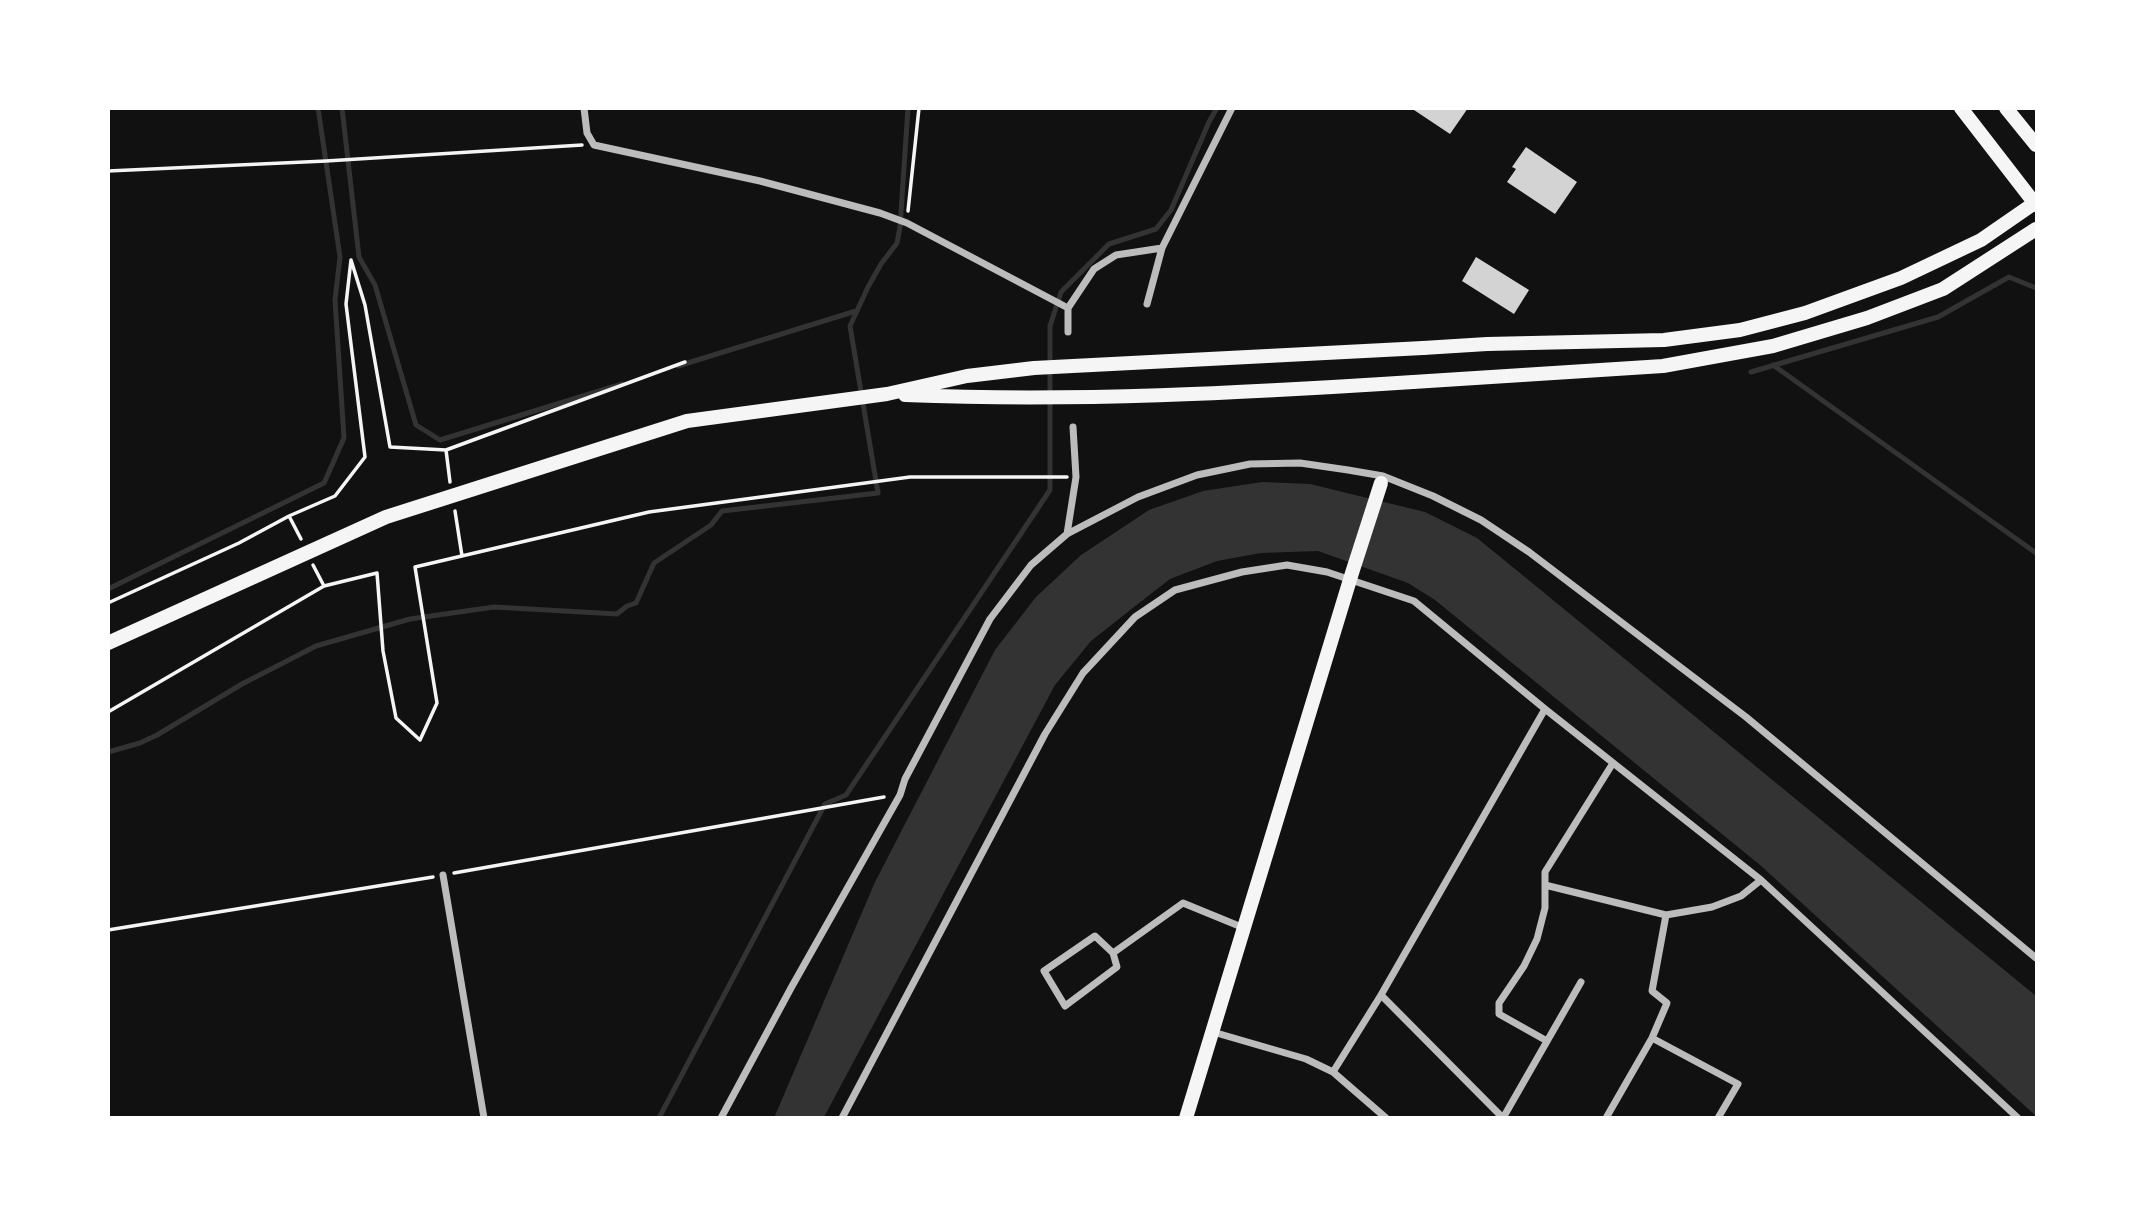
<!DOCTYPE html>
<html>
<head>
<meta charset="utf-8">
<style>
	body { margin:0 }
	#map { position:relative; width:2145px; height:1226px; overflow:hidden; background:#111; font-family:"Fira Sans Condensed",sans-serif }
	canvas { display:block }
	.frame { position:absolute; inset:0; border:110px solid #fff; pointer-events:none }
</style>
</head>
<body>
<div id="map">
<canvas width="2145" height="1226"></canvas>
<div class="frame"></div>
</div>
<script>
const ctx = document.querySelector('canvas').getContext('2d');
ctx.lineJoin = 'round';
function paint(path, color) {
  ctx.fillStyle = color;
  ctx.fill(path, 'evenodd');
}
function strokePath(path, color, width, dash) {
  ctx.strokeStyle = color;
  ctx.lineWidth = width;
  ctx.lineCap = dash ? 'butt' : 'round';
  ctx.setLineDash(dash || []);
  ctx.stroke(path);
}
paint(new Path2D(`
	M1262 482 1310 484 1425 512 1477 538 1531 582 2036 996V1116L1760 865 1435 600 1408 583 1318 551 1261 553 1217 561 1170 579 1134 607 1091 641 1055 685 824 1117 774 1118 875 882 995 650 1036 597 1081 555 1149 510 1203 491Z`), '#333');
strokePath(new Path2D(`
	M342 108 359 257 375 285 416 425 440 440 622 384
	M1773 365 2036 553
	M678 366 856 311
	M1751 372 1938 317 2009 277 2036 288
	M108 589 324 483 344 438 335 300 340 257 318 108
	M108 752 140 743 157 735 242 684 316 646 410 619 494 607 617 614 627 606 636 603 654 563 711 525 722 511 878 493 850 326 868 287 881 264 897 243 900 227 908 108
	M659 1118 825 804 846 795 1050 490V326L1061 292 1109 244 1156 229 1171 210 1209 122 1217 108`), '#333', 5);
paint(new Path2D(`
	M1411 108H1468L1450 134Z
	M1526 147 1577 182 1555 214 1507 182 1516 169 1512 167Z
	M1476 257 1529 290 1514 314 1462 281Z`), '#d3d3d3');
strokePath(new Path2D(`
	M108 171 326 161 582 145
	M908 211 919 108
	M446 450 450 482
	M455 511 462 556
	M289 516 301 539
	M313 565 324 586
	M108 603 239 543 289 516 335 496 365 457 346 304 351 260 365 305 390 447 446 450 685 362
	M108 712 324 586 377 573 383 651 396 718 420 740 437 703 415 567 649 512 910 477H1067
	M454 873 884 797
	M108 930 433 877`), '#f5f5f5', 3.5);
strokePath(new Path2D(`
	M584 108 587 133 594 145 760 181 880 213 907 223 1068 308
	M1147 304 1162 248 1232 108
	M1068 332V308L1094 269 1116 255 1162 248
	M1067 534 1076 477 1073 427
	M443 875 484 1118
	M1545 885V872L1613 763
	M1113 953 1117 967 1065 1006 1044 971 1095 936 1113 953 1183 903 1244 928
	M1381 995 1503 1118 1581 982
	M1213 1032 1306 1059 1333 1072 1386 1118
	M1652 1038 1738 1084 1718 1118
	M1547 1041 1499 1014V1003L1524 966 1537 939 1545 908V885L1666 915 1712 907 1741 896 1761 880
	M1333 1072 1381 995 1545 709
	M721 1118 791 988 900 795 905 779 990 619 1031 565 1067 534 1138 497 1197 475 1250 464 1300 463 1348 470 1383 476 1433 496 1481 520 1529 552 1746 717 2036 958
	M842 1118 1045 734 1083 673 1135 617 1175 590 1242 572 1287 565 1327 572 1414 601 1545 709 1761 880 2018 1118
	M1606 1118 1652 1038 1667 1003 1652 991 1666 915`), '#bcbcbc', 7);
strokePath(new Path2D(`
	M1423 348 1487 344 1664 340 1740 330 1805 313 1901 278 1981 240 2036 202
	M1413 382 1663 366 1773 346 1867 318 1943 289 2036 229`), '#f5f5f5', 14);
strokePath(new Path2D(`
	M1961 108 2036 205
	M2006 108 2036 145
	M905 395C1075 402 1244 393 1413 382
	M108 643 386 517 687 421 887 394 967 376 1034 368 1423 348
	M1186 1118 1352 573 1381 483`), '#f5f5f5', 14);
</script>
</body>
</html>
